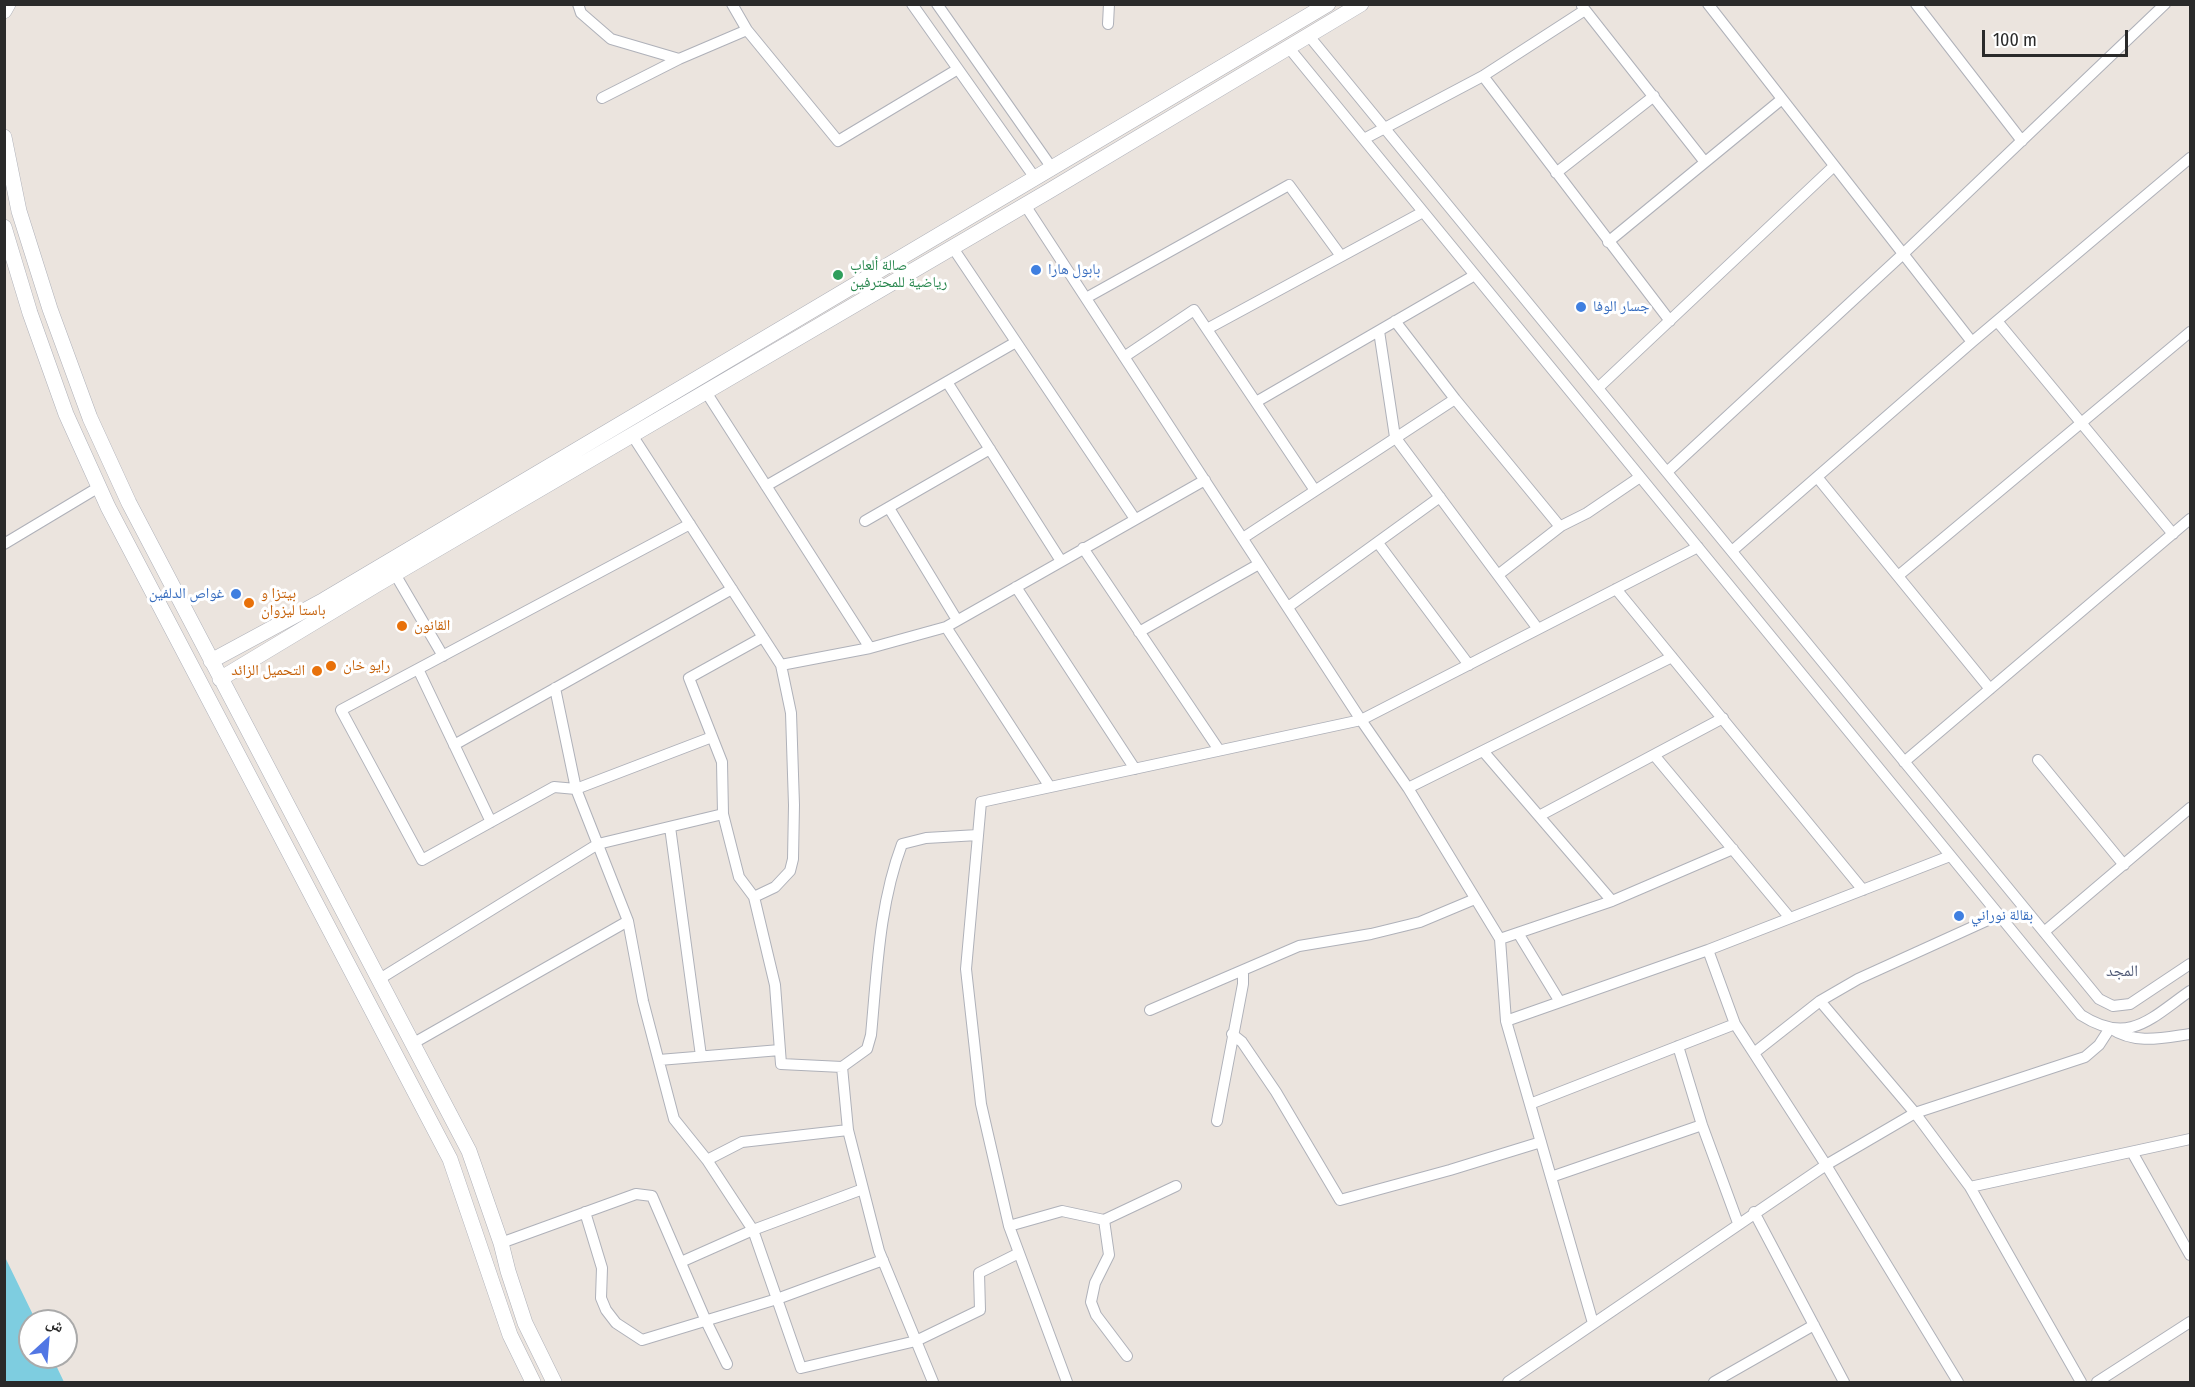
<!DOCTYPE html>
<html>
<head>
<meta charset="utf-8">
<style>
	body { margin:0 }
	#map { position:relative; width:2195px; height:1387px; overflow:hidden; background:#ebe4de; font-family:"Fira Sans Condensed","Noto Naskh Arabic",sans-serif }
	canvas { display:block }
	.frame { position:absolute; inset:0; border:6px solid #2a2a2a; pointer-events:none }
	.north { position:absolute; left:18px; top:1309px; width:60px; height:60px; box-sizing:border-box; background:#fff; border:2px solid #aaa; border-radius:50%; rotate:26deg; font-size:16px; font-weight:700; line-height:24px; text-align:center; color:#2a2a2a }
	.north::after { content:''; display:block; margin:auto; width:21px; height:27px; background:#5277e4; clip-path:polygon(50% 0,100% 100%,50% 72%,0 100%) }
	.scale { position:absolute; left:1982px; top:30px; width:146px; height:27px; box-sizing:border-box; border:3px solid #2a2a2a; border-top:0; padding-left:8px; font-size:18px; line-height:21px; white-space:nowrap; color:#2a2a2a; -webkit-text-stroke:4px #fff; paint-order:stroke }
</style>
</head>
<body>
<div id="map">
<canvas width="2195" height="1387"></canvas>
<div class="frame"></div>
<div class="north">ش</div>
<div class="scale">100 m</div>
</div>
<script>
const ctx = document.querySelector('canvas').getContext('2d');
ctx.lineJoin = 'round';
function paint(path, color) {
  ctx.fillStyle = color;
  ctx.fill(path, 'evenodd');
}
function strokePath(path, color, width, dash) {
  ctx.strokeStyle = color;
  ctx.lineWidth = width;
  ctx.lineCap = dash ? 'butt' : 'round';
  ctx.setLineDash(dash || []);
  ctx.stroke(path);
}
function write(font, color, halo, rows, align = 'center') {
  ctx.font = font + ' "Fira Sans Condensed","Noto Naskh Arabic",sans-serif';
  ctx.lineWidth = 6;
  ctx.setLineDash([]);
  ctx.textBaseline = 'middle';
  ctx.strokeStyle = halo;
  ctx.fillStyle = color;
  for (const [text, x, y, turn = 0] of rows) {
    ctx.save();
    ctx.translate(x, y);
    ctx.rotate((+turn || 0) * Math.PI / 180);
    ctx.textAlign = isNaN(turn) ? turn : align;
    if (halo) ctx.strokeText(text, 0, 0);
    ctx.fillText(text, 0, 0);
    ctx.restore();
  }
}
paint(new Path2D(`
	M4 1255 36 1321H30V1357H52L64 1382H5Z`), '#7ecde0');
const street = new Path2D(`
	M578 4 581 13 611 39 679 59 747 30 838 141 958 69
	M732 4 747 30
	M912 4 1035 178
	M937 4 1052 168
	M1708 4 1972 342
	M1916 4 2022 141
	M1582 6 1704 161
	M1108 24 1109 4
	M1309 36 2099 999 2113 1006 2130 1004 2190 964
	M1289 48 2081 1015C2129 1046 2151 1018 2190 991
	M1483 76 1670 321
	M602 98 679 59
	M1364 139 1483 76 1585 10
	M1556 173 1654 96
	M1025 205 1361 720 1408 788 1500 939 1506 1021 1708 950 1950 856
	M1608 242 1782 99
	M953 248 1135 519
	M1086 298 1289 185 1341 256
	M1395 321 1455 399
	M1997 321 2173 534
	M1207 329 1423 212
	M1379 331 1395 437 1538 629
	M1124 357 1194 310 1314 489
	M947 382 1061 561
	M1598 388 1834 166
	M706 392 870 648
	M1256 402 1475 275
	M632 435 781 665 870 648 946 627 1205 480
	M1667 472 1903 254 2165 4
	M1817 477 1990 689
	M766 486 1016 342
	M889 508 957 620
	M865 521 990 449
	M1243 538 1455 399 1557 523
	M1378 543 1469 665
	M4 544 99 487
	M1083 548 1219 750
	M1732 551 1972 342 2190 158
	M395 574 443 656
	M1498 575 1561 526 1587 513 1640 477
	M1898 576 2190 332
	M1016 587 1135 769
	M1616 589 1863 890
	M1288 607 1440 497
	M946 627 1050 787
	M1139 632 1259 564
	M763 637 689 678 722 762 723 814 739 877 754 897 775 985 781 1064 842 1067 848 1130 879 1251 933 1382
	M418 669 491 822
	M555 688 576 789 554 787 422 860 341 710 690 524
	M712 737 576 789 628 921 643 1001 674 1119 707 1160 753 1230 801 1368 916 1341 980 1310 979 1273 1019 1253
	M454 745 732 589
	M1483 751 1612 901 1733 849
	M1654 755 1790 918
	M2038 760 2124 865
	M1904 762 2190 519
	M1408 788 1672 657
	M1539 816 1723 718
	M670 827 701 1056
	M754 897 775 887 790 871 793 859 794 805 791 713 781 665
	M2044 932 2190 808
	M1518 933 1560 1002
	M1500 939 1612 901
	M1708 950 1735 1024 1826 1165 1958 1382
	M378 980 598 844 723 814
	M1820 1001 1915 1113 1970 1187 2081 1382
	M1150 1010 1299 946 1371 934 1420 922 1475 899
	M1506 1021 1593 1323
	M1232 1034 1242 1042 1276 1092 1340 1200 1450 1170 1541 1142
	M412 1044 628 921
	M1678 1046 1702 1125 1738 1223
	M1754 1053 1820 1001 1858 979 1999 915
	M659 1060 780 1050
	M842 1067 867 1049 871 1035C877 972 879 905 902 844L926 838 978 835
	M1530 1104 1735 1024
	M1217 1121 1243 984V971
	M2132 1152 2190 1255
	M707 1160 742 1142 848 1130
	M1551 1177 1702 1125
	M1970 1187 2190 1139
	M585 1212 602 1268 601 1298 606 1310 616 1323 642 1340 777 1299 883 1260
	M1754 1212 1844 1382
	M1104 1220 1109 1255 1095 1283 1091 1302 1096 1315 1127 1356
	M1009 1226 1062 1211 1104 1220 1176 1186
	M501 1243 636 1194 652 1196 706 1321 727 1364
	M681 1262 753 1230 863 1189
	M1067 1382 1009 1226 981 1104 966 969 981 802 1361 720 1698 547
	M1508 1382 1826 1165 1915 1113 2085 1057 2099 1045 2110 1028C2136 1045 2162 1038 2190 1034
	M1714 1382 1814 1325
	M2097 1382 2190 1322`);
const secondary = new Path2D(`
	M4 11 8 4
	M4 137 19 211 50 309 90 418 129 503 469 1151 501 1243 508 1271 525 1323 554 1382
	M4 227 30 313 66 414 108 507 450 1159 510 1335 533 1382
	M211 661 324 600 1328 4
	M220 679 376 585 1049 191 1361 4`);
strokePath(street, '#afb1b9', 12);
strokePath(secondary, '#afb1b9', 16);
strokePath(street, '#fff', 10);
strokePath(secondary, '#fff', 15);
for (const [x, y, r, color] of [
	[1036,270,6,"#3f7fe0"],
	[838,275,6,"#2e9e5b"],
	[1581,307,6,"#3f7fe0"],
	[236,594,6,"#3f7fe0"],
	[249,603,6,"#e8710a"],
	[402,626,6,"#e8710a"],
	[331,666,6,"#e8710a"],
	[317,671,6,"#e8710a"],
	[1959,916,6,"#3f7fe0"]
]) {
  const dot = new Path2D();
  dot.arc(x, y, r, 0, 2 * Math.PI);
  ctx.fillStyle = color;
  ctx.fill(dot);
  strokePath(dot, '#fff', 2);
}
write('15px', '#27864d', '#fff', [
	["صالة ألعاب",850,266],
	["رياضية للمحترفين",850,283]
], 'left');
write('15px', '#366cbe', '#fff', [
	["بابول هارا",1048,270],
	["جسار الوفا",1593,307],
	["غواص الدلفين",224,594,"right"],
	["بقالة نوراني",1971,916]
], 'left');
write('15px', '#c56008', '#fff', [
	["بيتزا و",261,594],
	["باستا ليزوان",261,611],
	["القانون",414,626],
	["رايو خان",343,666],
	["التحميل الزائد",305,671,"right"]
], 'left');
write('16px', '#505a76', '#fff', [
	["المجد",2122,972]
]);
</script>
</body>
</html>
